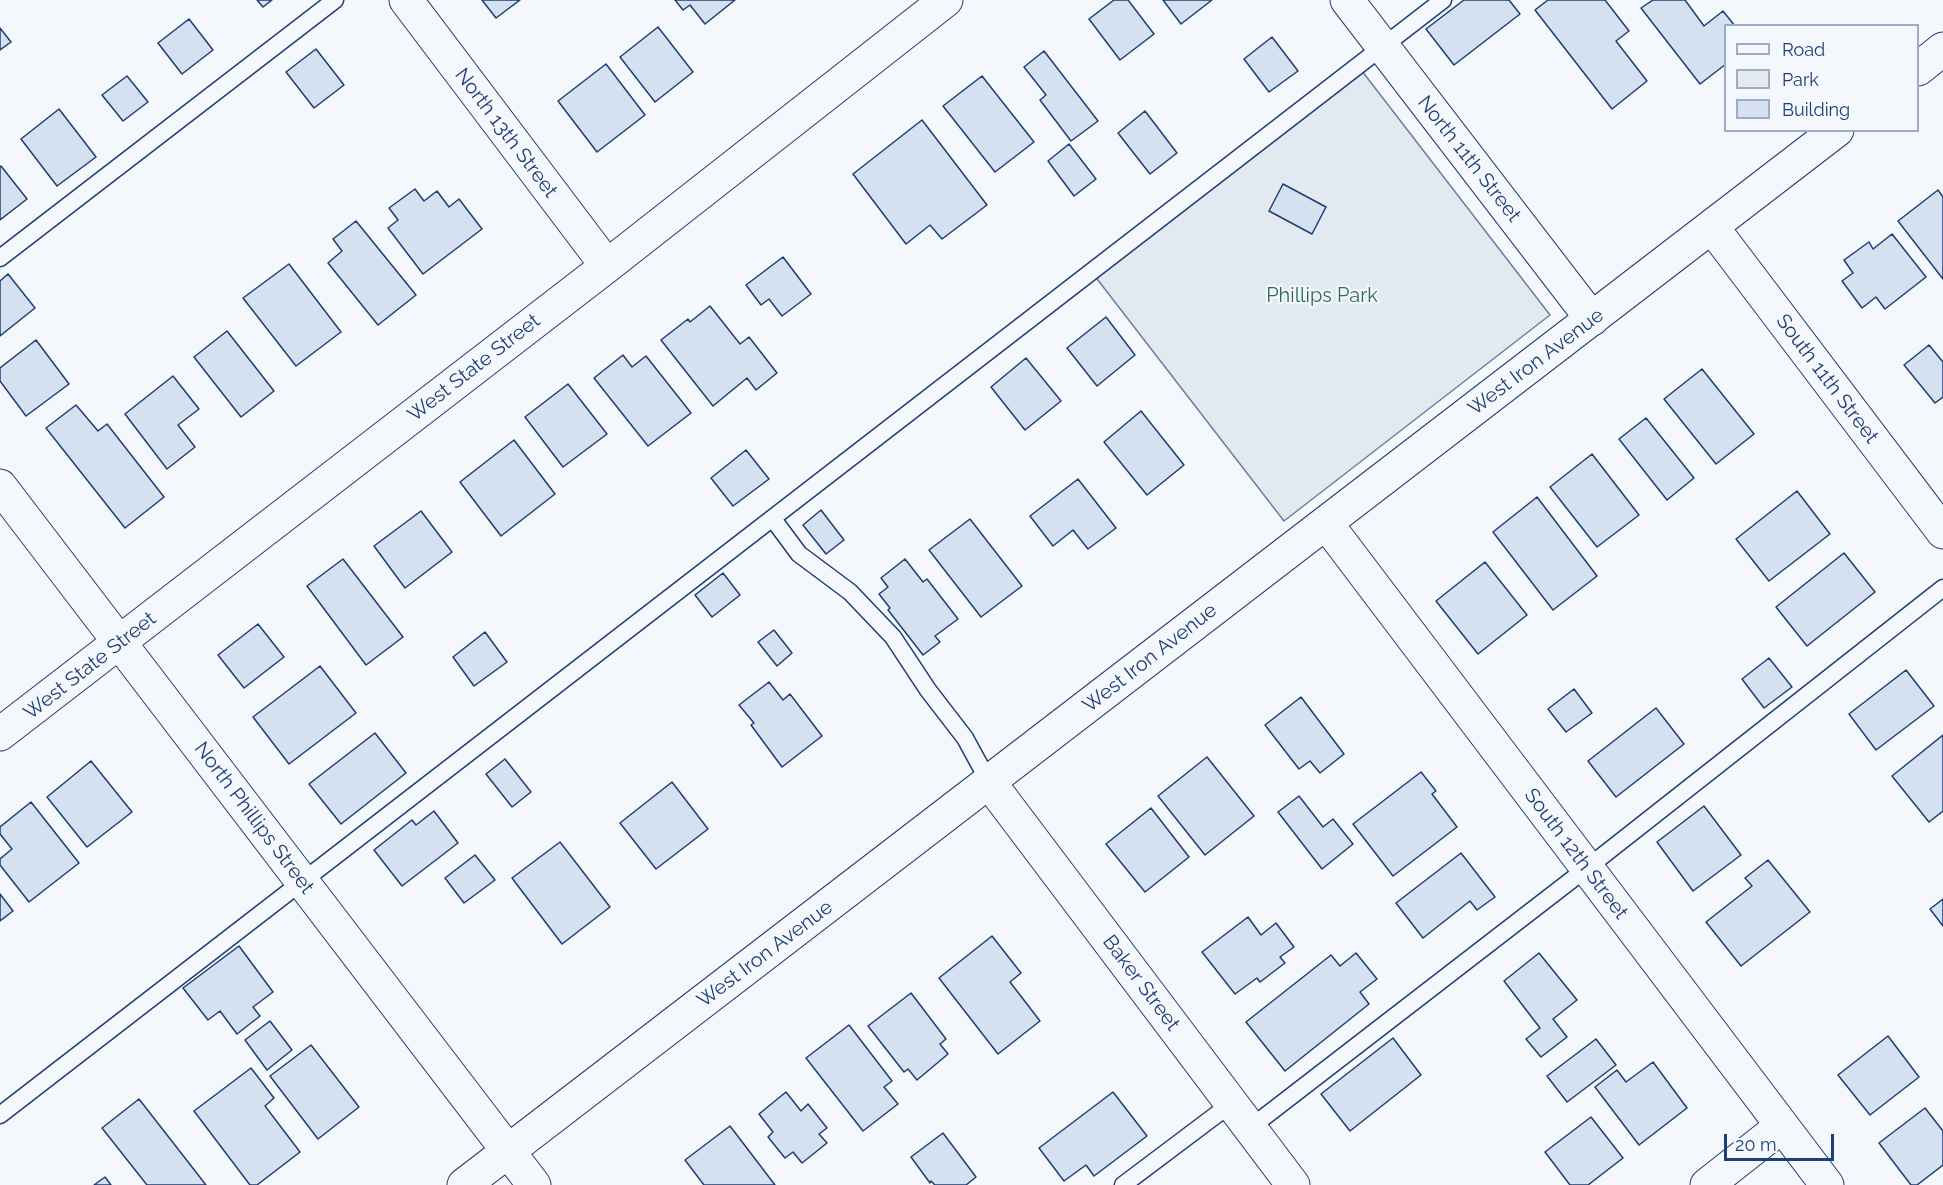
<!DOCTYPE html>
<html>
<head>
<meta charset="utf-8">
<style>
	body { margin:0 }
	#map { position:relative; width:1943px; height:1185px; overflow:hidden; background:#f4f7fb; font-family:Raleway,sans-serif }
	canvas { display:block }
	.legend { position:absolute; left:1724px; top:24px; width:195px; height:108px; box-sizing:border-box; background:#f4f7fb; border:2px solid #9eadc5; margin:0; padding:8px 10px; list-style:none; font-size:18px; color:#1d3f73 }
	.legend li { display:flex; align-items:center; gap:12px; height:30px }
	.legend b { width:30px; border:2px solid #9eadc5 }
	.scale { position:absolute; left:1724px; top:1134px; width:110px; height:27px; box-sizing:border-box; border:3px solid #1d3f73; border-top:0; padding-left:8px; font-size:18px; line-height:21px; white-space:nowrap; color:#1d3f73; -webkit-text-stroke:4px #f4f7fb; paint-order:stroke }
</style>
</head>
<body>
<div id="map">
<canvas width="1943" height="1185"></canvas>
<ul class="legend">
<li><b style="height:8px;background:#f4f7fb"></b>Road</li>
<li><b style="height:16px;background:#e3e9f0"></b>Park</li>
<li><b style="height:16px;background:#d5e0f0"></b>Building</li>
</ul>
<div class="scale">20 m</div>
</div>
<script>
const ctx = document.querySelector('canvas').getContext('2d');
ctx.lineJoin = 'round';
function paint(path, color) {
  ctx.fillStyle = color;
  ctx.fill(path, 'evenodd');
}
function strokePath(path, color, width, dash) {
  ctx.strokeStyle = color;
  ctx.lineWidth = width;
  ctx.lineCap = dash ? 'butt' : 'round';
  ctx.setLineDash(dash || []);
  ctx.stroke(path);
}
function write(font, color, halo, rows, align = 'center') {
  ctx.font = font + ' Raleway,sans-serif';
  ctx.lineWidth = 4.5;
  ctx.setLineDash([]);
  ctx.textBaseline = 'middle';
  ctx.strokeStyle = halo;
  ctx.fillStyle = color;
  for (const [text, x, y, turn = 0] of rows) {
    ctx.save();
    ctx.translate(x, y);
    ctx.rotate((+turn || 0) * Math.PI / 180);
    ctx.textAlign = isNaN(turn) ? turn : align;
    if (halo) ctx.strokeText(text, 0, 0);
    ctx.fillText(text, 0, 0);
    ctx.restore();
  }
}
const green = new Path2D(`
	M1362 71 1550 315 1284 521 1094 275Z`);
paint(green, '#e3e9f0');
strokePath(green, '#687fa3', 1.5);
const building = new Path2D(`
	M257 0H272L263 7Z
	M482 0H520L496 18Z
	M675 0H735L705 24 690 5 683 10Z
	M1114 0H1128L1154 34 1120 60 1089 19Z
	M1163 0H1212L1181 24Z
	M1464 0H1509L1520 14 1454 65 1426 29Z
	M1548 0H1605L1629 31 1616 41 1647 81 1612 109 1535 10Z
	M1653 0H1685L1704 26 1723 11 1735 26H1726V64L1700 84 1641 8Z
	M189 19 213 50 182 74 158 43Z
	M658 27 693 72 655 102 620 57Z
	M0 28 11 42 0 50Z
	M1272 37 1298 71 1269 92 1244 59Z
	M316 49 344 85 314 108 286 72Z
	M1044 51 1098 121 1071 141 1040 100 1046 95 1024 67Z
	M606 64 645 115 597 152 558 101Z
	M127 76 148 102 123 121 102 95Z
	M982 76 1034 142 995 172 943 106Z
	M59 109 96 157 57 186 21 139Z
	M1145 111 1177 153 1150 174 1118 133Z
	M922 120 987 205 942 239 930 225 906 244 853 174Z
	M1069 144 1096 179 1074 196 1048 161Z
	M1 166 27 199 0 220V167Z
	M1283 184 1326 207 1312 234 1269 211Z
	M415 189 424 201 437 191 449 207 459 199 482 229 423 274 388 228 398 220 389 208Z
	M1938 190 1943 197V279L1898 221Z
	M356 221 416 295 378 325 328 263 342 251 333 239Z
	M1892 234 1926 277 1885 309 1876 297 1862 308 1842 281 1853 273 1844 260 1869 242 1873 249Z
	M783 257 811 294 782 316 769 299 761 305 746 285Z
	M289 264 341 332 296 366 243 298Z
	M8 274 35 308 0 336V281Z
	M710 306 740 344 749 337 777 373 756 390 747 378 713 406 661 340 688 319 690 322Z
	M1106 317 1135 355 1097 386 1067 348Z
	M227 331 274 391 241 417 194 357Z
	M36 340 69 384 26 416 0 381V368Z
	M1929 345 1943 362V397L1935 403 1904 365Z
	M623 355 632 367 646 356 691 413 648 446 594 378Z
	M1026 358 1061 401 1025 430 991 387Z
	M1702 369 1754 434 1716 464 1664 399Z
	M173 376 199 409 178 425 195 447 167 469 125 414Z
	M568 384 607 434 563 467 525 417Z
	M76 405 98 431 107 424 164 497 125 528 46 428Z
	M1141 411 1184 465 1147 495 1104 442Z
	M1646 418 1694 478 1667 500 1619 439Z
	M514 440 555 494 501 536 460 482Z
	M746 450 769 479 733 506 711 478Z
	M1592 454 1639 515 1597 547 1550 487Z
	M1078 479 1116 528 1088 549 1073 530 1053 546 1030 516Z
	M1797 491 1830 534 1769 581 1736 539Z
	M1537 497 1597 576 1553 610 1493 532Z
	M821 510 844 540 826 554 803 525Z
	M421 511 452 552 405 588 374 546Z
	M970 519 1022 586 981 617 929 550Z
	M1844 553 1875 592 1807 646 1776 607Z
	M343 559 403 637 366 665 307 586Z
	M905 559 923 582 927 579 958 619 935 636 940 642 923 655 888 610 890 608 879 594 888 587 881 578Z
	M1485 562 1527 615 1478 654 1436 601Z
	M723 573 740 595 712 617 695 595Z
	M258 624 284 657 244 688 218 655Z
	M774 630 792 653 777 666 758 642Z
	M485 632 507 662 474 686 453 657Z
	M1769 658 1792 687 1764 708 1742 679Z
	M320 666 356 713 289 764 253 717Z
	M1906 670 1934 706 1876 750 1849 714Z
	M769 682 783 700 790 694 822 736 782 767 751 725 754 723 739 705Z
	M1574 689 1592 713 1566 732 1548 709Z
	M1301 697 1344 754 1320 773 1310 761 1299 769 1265 725Z
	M1656 708 1684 744 1616 797 1588 761Z
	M375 733 406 773 341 824 309 784Z
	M1943 735V811L1929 822 1892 776Z
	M1207 757 1254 816 1205 855 1158 796Z
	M505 759 531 792 512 807 486 774Z
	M91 761 132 812 87 847 47 797Z
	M1421 772 1436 791 1432 794 1457 827 1393 876 1353 824Z
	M672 782 708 829 656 869 620 823Z
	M1299 796 1323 827 1333 819 1353 844 1322 869 1278 812Z
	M31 802 79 863 29 902 0 865V859L12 849 0 834V827Z
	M1704 806 1741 855 1693 891 1657 842Z
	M1151 808 1189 857 1145 892 1106 844Z
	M434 811 458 843 402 886 374 850 412 820 416 825Z
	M560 842 610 907 562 944 512 878Z
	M1461 853 1495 897 1477 910 1470 901 1423 938 1396 903Z
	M475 855 495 880 464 903 445 878Z
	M1768 860 1810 912 1741 966 1706 922 1752 886 1745 878Z
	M0 894 13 911 0 921Z
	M1943 899V926L1930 909Z
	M1248 917 1261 935 1276 923 1294 947 1280 957 1285 963 1260 982 1257 978 1235 994 1202 952Z
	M992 936 1021 973 1010 982 1040 1021 998 1054 939 978Z
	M239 946 273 992 253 1007 260 1016 237 1034 220 1011 208 1020 183 988Z
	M1356 953 1377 979 1360 992 1369 1004 1285 1071 1246 1022 1331 955 1340 966Z
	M1539 953 1577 1000 1553 1019 1567 1037 1541 1057 1526 1039 1540 1028 1504 981Z
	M911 993 946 1039 940 1044 948 1054 917 1080 908 1069 904 1072 868 1026Z
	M270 1021 292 1050 267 1070 245 1040Z
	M849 1025 892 1081 884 1087 898 1104 863 1131 806 1058Z
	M1888 1036 1919 1077 1870 1115 1838 1075Z
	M1393 1038 1421 1075 1350 1131 1321 1094Z
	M1596 1039 1616 1065 1567 1102 1547 1076Z
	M311 1045 359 1107 318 1139 270 1076Z
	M1653 1062 1687 1108 1639 1145 1595 1087 1617 1070 1626 1082Z
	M251 1068 274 1098 265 1106 300 1152 257 1185H250L194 1111Z
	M786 1092 801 1111 808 1104 827 1128 819 1134 827 1143 802 1163 793 1152 785 1158 768 1137 773 1132 759 1114Z
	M1113 1092 1147 1136 1094 1176 1086 1165 1064 1181 1039 1148Z
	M139 1099 206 1185H147L102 1128Z
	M1925 1108 1943 1131V1165L1917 1185H1911L1879 1143Z
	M1591 1117 1623 1158 1588 1185H1570L1545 1152Z
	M730 1126 775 1185H704L685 1160Z
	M943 1133 976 1177 966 1185H935L931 1181 930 1183 911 1157Z
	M105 1177 111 1185H94Z`);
paint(building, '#d5e0f0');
strokePath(building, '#1d3f73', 1.5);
const lane = new Path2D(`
	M0 258 335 0
	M773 519 799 554 850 592 893 637 928 690 965 738 989 782
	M0 1115 1443 0
	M1250 1128 1587 868 1943 588
	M1123 1185 1232 1103`);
const street = new Path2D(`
	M406 0 607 266
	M1347 0 1592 319
	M1712 227 1943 532
	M0 486 534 1185
	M1326 523 1827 1185
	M0 734 607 266 946 0
	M989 782 1293 1185
	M1707 1185 1782 1126`);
const secondary = new Path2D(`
	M1918 69 1943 49
	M464 1185 1837 130`);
strokePath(lane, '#1d3f73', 19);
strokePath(street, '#1d3f73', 35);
strokePath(secondary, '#1d3f73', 35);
strokePath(lane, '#f4f7fb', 16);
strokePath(street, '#f4f7fb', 33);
strokePath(secondary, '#f4f7fb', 33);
write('20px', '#1d3f73', '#f4f7fb', [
	["North 13th Street",506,133,53],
	["North 11th Street",1469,159,52],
	["West Iron Avenue",1536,362,-37],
	["West State Street",474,368,-38],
	["South 11th Street",1827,379,53],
	["West Iron Avenue",1150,658,-38],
	["West State Street",90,666,-38],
	["North Phillips Street",254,818,53],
	["South 12th Street",1576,854,53],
	["West Iron Avenue",765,954,-37],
	["Baker Street",1141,983,53]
]);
write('20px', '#2c6c60', '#f4f7fb', [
	["Phillips Park",1322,296]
]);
</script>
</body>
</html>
